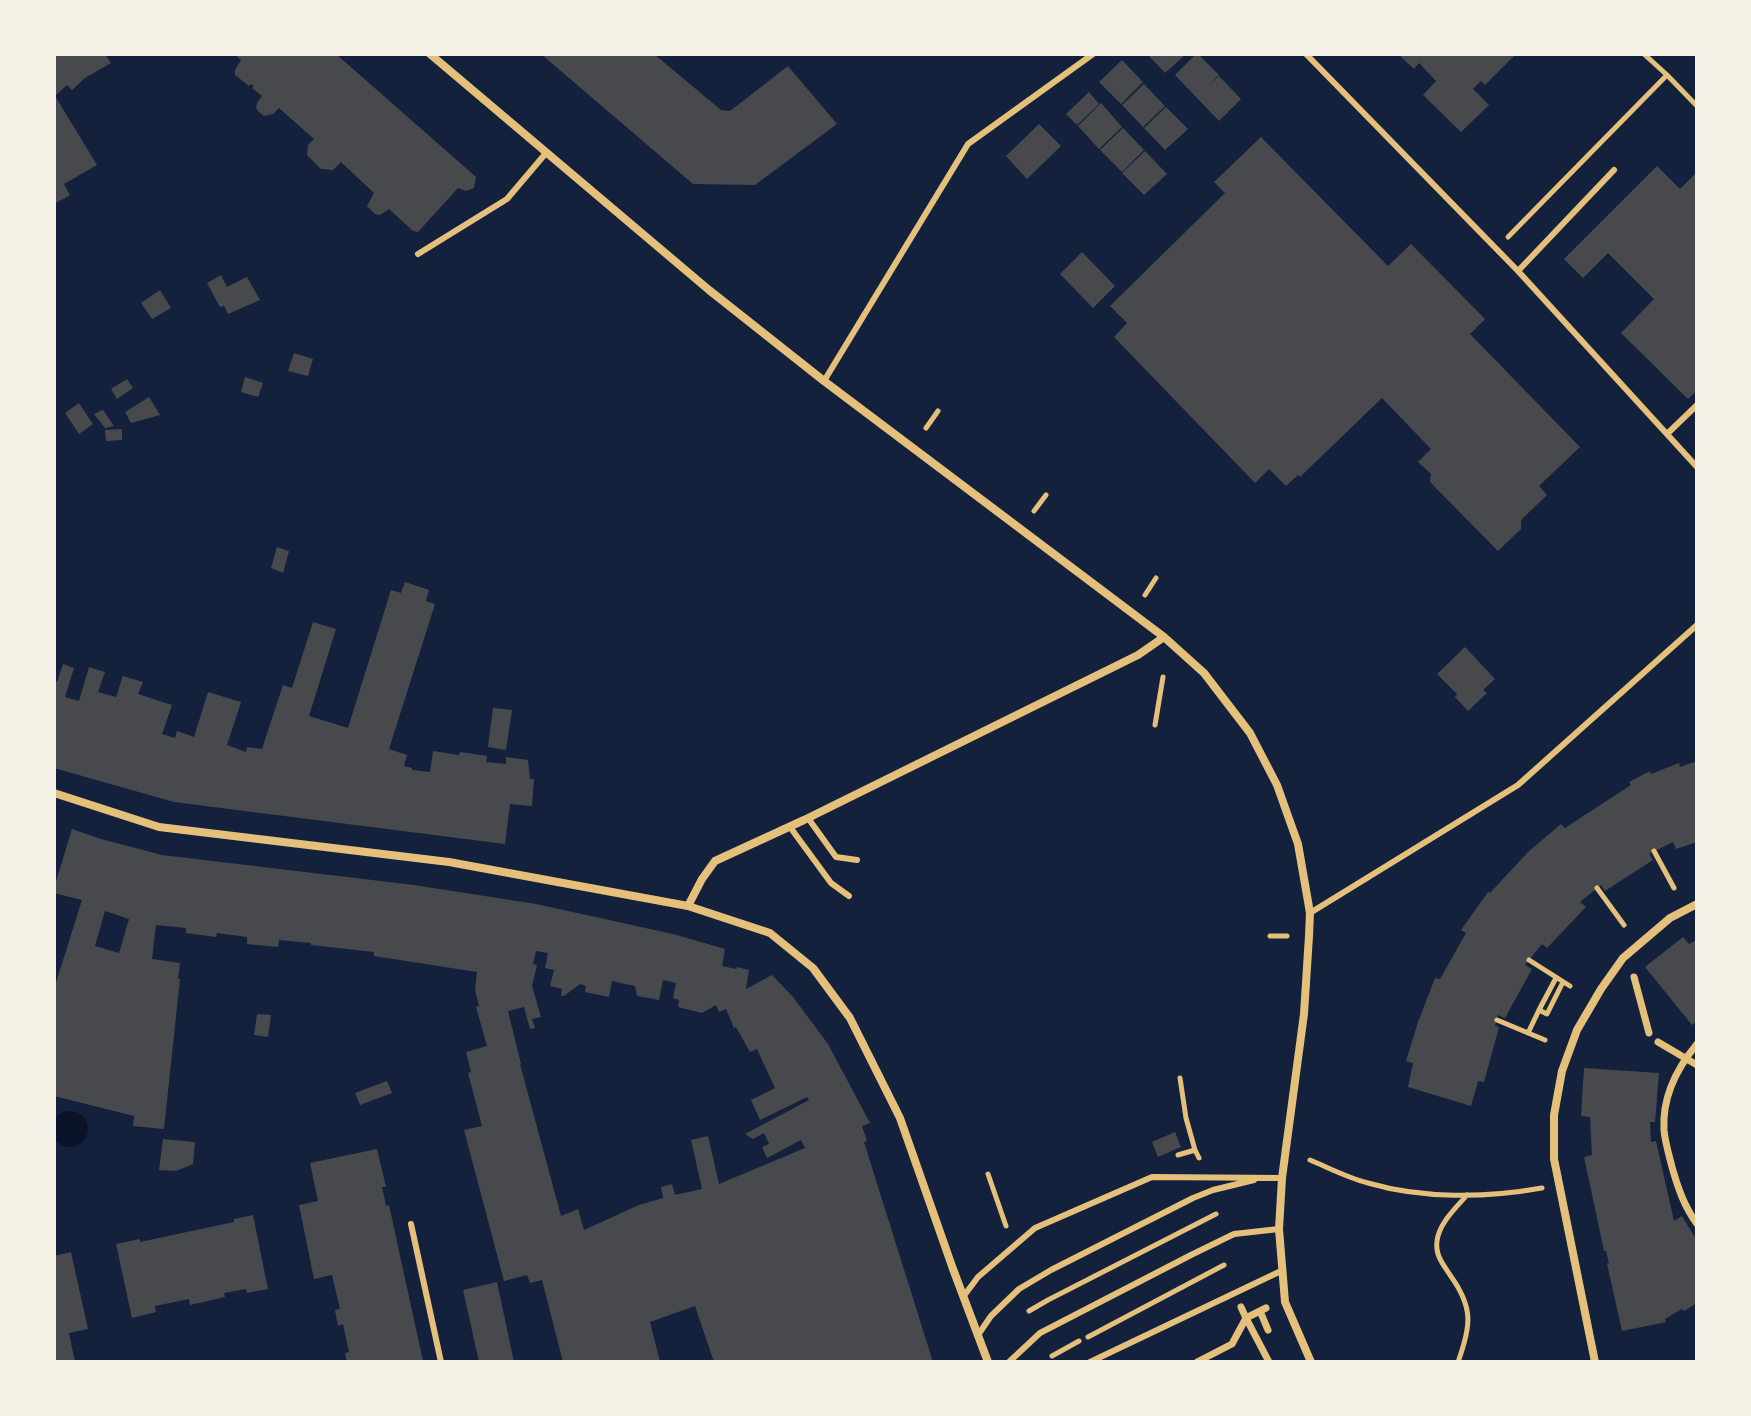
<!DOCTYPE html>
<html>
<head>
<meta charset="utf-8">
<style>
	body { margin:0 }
	#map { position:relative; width:1751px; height:1416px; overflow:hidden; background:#14213d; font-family:"PT Sans",sans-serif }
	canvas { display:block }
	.frame { position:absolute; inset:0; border:56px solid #f6f1e7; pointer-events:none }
</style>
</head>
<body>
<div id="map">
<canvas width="1751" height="1416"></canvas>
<div class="frame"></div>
</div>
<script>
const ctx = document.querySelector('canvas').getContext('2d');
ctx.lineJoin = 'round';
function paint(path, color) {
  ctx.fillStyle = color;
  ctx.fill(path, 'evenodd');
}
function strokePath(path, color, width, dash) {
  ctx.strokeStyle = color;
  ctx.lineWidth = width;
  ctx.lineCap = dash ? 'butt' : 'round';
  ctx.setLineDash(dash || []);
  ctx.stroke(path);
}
paint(new Path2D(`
	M52 1129a18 18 0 1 1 36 0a18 18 0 1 1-36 0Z`), '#0b132b');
paint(new Path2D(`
	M54 54H105L111 63 85 78 72 90 67 85 55 96 97 165 64 184 70 195 54 204Z
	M234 54H336L476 177 474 188 466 191 458 188 418 232 413 231 389 209 380 215 375 214 367 206 374 193 341 162 333 170 321 169 307 155 308 145 314 139 279 108 273 114 269 115 264 116 259 112 256 108 257 103 262 96 252 88 254 86 251 84 249 86 235 75V70L241 60Z
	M541 54H654L721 110 730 111 788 66 837 124 755 185 693 184Z
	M1147 54H1186L1165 73Z
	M1196 54H1198L1219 75 1206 89 1219 76 1241 99 1219 121 1175 75Z
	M1398 54H1516L1485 85 1481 81 1473 89 1489 105 1461 132 1423 95 1436 81 1419 63 1414 69Z
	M1122 60 1143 82 1121 104 1099 82Z
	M1144 84 1165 106 1143 127 1122 105Z
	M1089 92 1099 104 1077 125 1066 114Z
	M1101 103 1122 127 1099 149 1078 126Z
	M1166 107 1188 129 1165 150 1144 128Z
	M1039 124 1061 146 1027 179 1006 156Z
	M1123 128 1144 150 1122 172 1100 150Z
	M1261 137 1388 266 1411 244 1485 319 1470 334 1580 447 1539 486 1547 495 1521 520V529L1498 551 1430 482 1431 474 1418 462 1431 449 1382 398 1300 477 1298 475 1286 486 1269 469 1255 483 1114 337 1127 323 1110 306 1225 193 1214 182Z
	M1145 151 1167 174 1144 195 1122 173Z
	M1657 166 1680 189 1697 172V390L1688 399 1621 333 1654 299 1608 253 1583 278 1564 259Z
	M1082 252 1115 286 1093 308 1060 274Z
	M221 275 227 287 247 277 260 300 228 314 224 306 220 307 207 283Z
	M160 290 171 308 152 319 141 303Z
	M294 353 313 359 308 376 288 371Z
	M245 377 263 383 258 397 241 392Z
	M127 379 133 388 117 399 111 389Z
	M149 397 160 415 131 423 125 412Z
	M79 403 93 424 79 434 65 413Z
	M103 410 114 426 105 428 94 414Z
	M122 429V440L106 441 105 430Z
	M277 547 289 551 283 573 271 568Z
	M405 582 429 590 426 601 435 604 389 749 407 755 404 766 412 768V770L430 772 433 751 459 755 460 752 487 756 486 762 506 764V757L528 760 530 779H534L532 806 510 804 505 844 174 802 54 768V681L57 682 63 664 74 668 65 697 79 701 89 667 105 672 98 692 116 697 123 676 143 682 138 694 172 705 162 734 175 738 177 731 194 737 208 692 241 702 227 745 246 752 247 747 262 749 283 685 292 688 313 622 336 629 309 716 348 728 391 590 401 593Z
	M1465 647 1495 679 1483 690 1487 693 1468 711 1455 697 1457 694 1437 674Z
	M493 708 512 710 506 750 488 747Z
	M1697 761V842L1676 849 1673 842 1649 854 1653 860 1605 891 1601 885 1580 902 1586 907 1547 948 1542 944 1525 965 1532 969 1505 1018 1498 1015 1495 1026 1499 1027 1484 1082 1478 1081 1471 1106 1408 1087 1413 1063 1406 1061 1418 1022 1435 978 1440 979 1466 933 1461 930 1488 892 1490 893 1528 852 1561 824 1565 828 1631 785 1629 782 1650 771 1651 774 1679 763 1680 767Z
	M72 829 101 839 162 855 414 885 536 904 673 934 725 949 722 966 736 969 737 967 749 970 746 989 772 975 793 997 828 1044 870 1123 862 1126 867 1141 864 1142 933 1362H714L695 1306 650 1322 660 1362H563L542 1280 530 1283 527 1275 504 1281 464 1130 482 1126 468 1073 471 1072 466 1052 487 1046 476 1007 479 1006 475 990 477 972 374 956V952L311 945V943L279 940 278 947 247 944V937L217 933 216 937 186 933V928L156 925 152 959 180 963 178 979H180L164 1129 133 1126 134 1116 54 1096V989L82 900 54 893V888ZM105 911 129 919 119 953 95 946ZM536 951 548 953 545 968 554 970 550 986 562 989 561 996H564L580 984 586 986 585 992 609 997 612 981 635 986 637 996 659 1000 663 980 676 983 673 998 679 1000 678 1007 702 1013 716 1005 719 1012 726 1009 734 1028 736 1027 750 1052 757 1049 775 1088 751 1100 760 1120 807 1097 809 1100 745 1134 753 1139 764 1133 769 1144 762 1147 767 1158 801 1140 805 1148 719 1184 708 1136 691 1140 702 1189 675 1195 672 1184 661 1187 663 1198 639 1205 584 1230 578 1209 561 1216 520 1064H521L508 1011 524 1007 530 1029 535 1028 532 1019 541 1017 532 986 537 965 533 964Z
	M1683 937 1689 944 1697 940V1021L1692 1025 1645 967Z
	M257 1014 271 1015 268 1037 254 1035Z
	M1584 1068 1659 1073 1655 1122H1650L1651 1142 1656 1141 1674 1221 1682 1216 1697 1241V1303L1684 1311 1682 1309 1665 1319 1666 1322 1622 1331 1607 1264 1609 1263 1606 1251H1604L1584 1157 1592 1155 1590 1117 1581 1116Z
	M387 1081 392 1093 360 1105 355 1093Z
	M1175 1132 1181 1147 1158 1157 1152 1142Z
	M163 1139 195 1142 193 1164 176 1171 159 1170Z
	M377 1149 386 1187H382L386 1206 389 1205 423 1361 420 1362H347L345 1353 349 1352 343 1324 338 1326 335 1310 340 1309 332 1275 314 1279 299 1205 318 1201 310 1163Z
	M253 1215 268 1289 247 1293 246 1289 224 1293 225 1297 190 1305 189 1299 155 1306 156 1312 132 1318 116 1244 140 1239V1242L234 1222V1219Z
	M71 1252 88 1329 69 1333 75 1362H54V1256Z
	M497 1282 514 1362H479L463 1290Z`), '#48494c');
strokePath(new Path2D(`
	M1644 54 1667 75
	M1508 237 1667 75 1697 106
	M926 428 938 411
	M1034 511 1046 495
	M1145 595 1156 578
	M1155 725 1163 677
	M1654 851 1674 888
	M1597 888 1624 925
	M1270 936H1287
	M1529 960 1570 986
	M1556 978 1539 1010 1547 1014 1563 982
	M1497 1020 1545 1040
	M1528 1033 1539 1010
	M1180 1078 1186 1118 1195 1150
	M1178 1155 1195 1150 1199 1158
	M1310 1160C1329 1168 1348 1178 1368 1183 1423 1199 1486 1198 1542 1188
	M988 1174 1006 1226
	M1029 1311 1048 1300 1216 1214
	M1088 1337 1224 1265
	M1052 1356 1079 1341
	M1458 1362C1471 1326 1474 1308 1450 1275 1443 1264 1435 1255 1437 1241 1439 1223 1456 1208 1467 1195`), '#e5c07b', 5);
strokePath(new Path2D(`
	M1306 54 1518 271 1697 467
	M418 254 507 199 546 153
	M1518 271 1614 170
	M824 381 968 144 1093 54
	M1667 434 1697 405
	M808 818 836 857 857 860
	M790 827 831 883 849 896
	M1310 913 1518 785 1697 625
	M411 1224 441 1362
	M963 1297 978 1277 1035 1228 1152 1177 1282 1178
	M978 1335 991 1316 1019 1289 1051 1270 1193 1198 1213 1190 1254 1180
	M1009 1362 1040 1333 1191 1255 1234 1234 1279 1229
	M1090 1362 1281 1271`), '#e5c07b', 6);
strokePath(new Path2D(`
	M1634 977 1649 1033
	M1658 1042 1697 1065
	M1697 1044C1677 1068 1662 1097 1664 1130 1665 1142 1669 1155 1672 1167 1678 1188 1684 1206 1697 1224
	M1266 1308 1246 1318 1269 1362
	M1260 1311 1268 1330
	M1197 1362 1232 1344 1246 1318 1241 1307`), '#e5c07b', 7);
strokePath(new Path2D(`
	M430 54 709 290 824 381 1164 637 1204 673 1250 733 1277 785 1298 844 1310 913 1309 936 1304 1014 1282 1178 1279 1229 1285 1302 1311 1362
	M54 793 159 827 449 862 688 906 770 933 813 968 850 1018 900 1118 953 1269 988 1362
	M688 906 702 879 715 861 804 820 1138 655 1164 637
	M1595 1362 1554 1159V1115L1562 1071 1577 1030 1601 989 1623 958 1670 918 1697 904`), '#e5c07b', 8);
</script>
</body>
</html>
